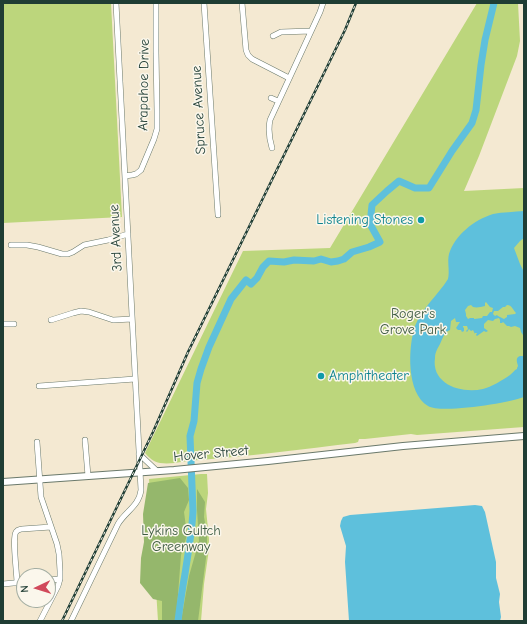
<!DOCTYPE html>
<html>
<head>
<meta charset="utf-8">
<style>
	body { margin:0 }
	#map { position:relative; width:527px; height:624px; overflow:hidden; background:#f4e9d2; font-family:"Comic Neue",sans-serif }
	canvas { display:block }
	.frame { position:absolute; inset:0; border:4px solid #1f3d34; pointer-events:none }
	.north { position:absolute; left:16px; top:568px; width:40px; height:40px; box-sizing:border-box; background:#fbf7ec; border:1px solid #a3ada2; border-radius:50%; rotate:266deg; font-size:11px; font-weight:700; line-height:16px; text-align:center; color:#1f3d34 }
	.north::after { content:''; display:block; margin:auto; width:14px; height:18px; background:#d1495b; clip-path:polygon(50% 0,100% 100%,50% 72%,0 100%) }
</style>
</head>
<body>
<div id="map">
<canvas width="527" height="624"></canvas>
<div class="frame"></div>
<div class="north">N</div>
</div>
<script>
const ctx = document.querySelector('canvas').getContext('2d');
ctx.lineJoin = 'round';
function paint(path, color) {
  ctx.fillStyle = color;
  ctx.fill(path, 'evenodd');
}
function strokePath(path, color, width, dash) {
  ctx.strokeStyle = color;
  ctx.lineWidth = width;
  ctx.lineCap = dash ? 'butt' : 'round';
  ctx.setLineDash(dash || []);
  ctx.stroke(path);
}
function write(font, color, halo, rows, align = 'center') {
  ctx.font = font + ' "Comic Neue",sans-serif';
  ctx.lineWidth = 3;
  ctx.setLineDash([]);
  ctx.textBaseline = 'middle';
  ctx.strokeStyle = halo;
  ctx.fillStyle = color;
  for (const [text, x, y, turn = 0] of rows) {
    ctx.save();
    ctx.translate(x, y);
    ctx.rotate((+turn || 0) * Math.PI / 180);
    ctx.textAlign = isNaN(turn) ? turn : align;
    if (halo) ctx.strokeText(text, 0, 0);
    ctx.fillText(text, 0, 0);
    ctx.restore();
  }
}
paint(new Path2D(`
	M3 3H111L122 217 3 223Z
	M477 3H518L520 41 517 56 479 156 464 191 524 188V427L417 435 411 434 365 439H359L358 442 355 443C303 449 252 456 200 460 187 460 173 465 160 463 154 462 149 458 145 453L243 251 330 248Z
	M201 474H207L208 493 206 509 209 539V549L204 584 201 621H158L149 479Z`), '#bcd67c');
paint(new Path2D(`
	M180 478 188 488 189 500 184 512 187 535 181 555 176 621H162V601L153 599 140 583 141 558 144 542 143 514 148 483Z
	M197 489 205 502 204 517 207 534V550L198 621H181L189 576 199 541 197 510Z`), '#95b76c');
paint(new Path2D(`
	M524 211V238L520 241 514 248 520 264 524 272V340L523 337V335L521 332 520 328 515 326 511 327 509 326H507L503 322 502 323H500V320L499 318 495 319 493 321 488 320 484 324V328L488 331 486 332 484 331 477 336 476 335 477 333H475V334L473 330 471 331 469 329 467 332 466 331 468 329 467 326H463V327L464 328V331L462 332 461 330H458L456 328 460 322H456L455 318 451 321 450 330C444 332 443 338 440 344 438 348 435 352 435 358 431 384 461 394 483 389 491 387 503 380 510 375 513 373 514 370 517 369V368L518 366C517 362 515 358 520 356H523L524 353V397C509 403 441 414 428 406 406 393 408 347 415 326 422 308 438 295 448 279 450 271 447 262 449 254 455 235 474 220 493 214 503 212 514 212 524 211ZM486 302 490 307 493 308 492 312H490L487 316H483L482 318 474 319V318H470L468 319 466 316V314L465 310 468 306 471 305 473 307C477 308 481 307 485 306V303ZM507 305C512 305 513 310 516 313L515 314 507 315V317L504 319 498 316 497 315 495 316 493 314 494 311H498L503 307H505Z
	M475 505 482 506 485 512 496 562V578L500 594 499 602 501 617 500 621H349L345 562 346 546 340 526 341 521 343 517 350 515Z`), '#5ec0dc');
strokePath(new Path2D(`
	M178 621C180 605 182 590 185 574 188 553 192 532 193 511L190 436 194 421 197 383 201 369 209 347 231 299 246 280 251 284 257 278 263 267 269 261 284 262 294 260 314 261 321 259 331 262 338 261 344 259 352 252 369 247 380 242 370 224 372 205 387 191 399 181 415 188H429L452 151 472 123 476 110 481 65 485 40 494 3`), '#5ec0dc', 7);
const minor = new Path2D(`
	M204 3 218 215
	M242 3 246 50 248 55 252 59 289 78
	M273 36 281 32 311 31
	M271 98 278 101
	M272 148C269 138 268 130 270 120L320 12 323 3
	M125 176 132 175 136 174 141 170 154 139 157 129V111L156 52V3
	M11 245H27L38 247 62 254H68L73 252 84 245 108 240 128 234
	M51 320 73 313 81 311 89 312 113 320 132 319
	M3 324H14
	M39 386 135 379
	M85 440 88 476
	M37 442 41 497 57 544 59 554 60 571V579L58 586 40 621
	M139 454 157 471
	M48 580 60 579
	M17 583C17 574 12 537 16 532 18 529 19 530 22 529L51 527
	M3 584 24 582
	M71 621 118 524C126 511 139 506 141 490L116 3`);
const major = new Path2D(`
	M3 482 174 470 268 461 403 446 524 436`);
strokePath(minor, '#6a796b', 6);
strokePath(major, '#6a796b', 8);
strokePath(minor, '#fff', 5);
strokePath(major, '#fff', 6);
const rail = new Path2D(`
	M62 621 153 432 188 352 345 30 356 3`);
strokePath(rail, '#1f3d34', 2.5);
strokePath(rail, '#fbf7ec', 1, [3]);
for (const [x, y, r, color] of [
	[421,220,4,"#0f9aa8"],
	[321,376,4,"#0f9aa8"]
]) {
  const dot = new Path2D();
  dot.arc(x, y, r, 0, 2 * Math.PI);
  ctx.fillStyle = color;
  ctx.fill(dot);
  strokePath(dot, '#fbf7ec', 1.5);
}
write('14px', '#1f3d34', '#fbf7ec', [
	["Arapahoe Drive",144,85,-89],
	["Spruce Avenue",199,110,-93],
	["3rd Avenue",116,238,-93],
	["Hover Street",211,454,-5]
]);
write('14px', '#0d838f', '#fbf7ec', [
	["Listening Stones",413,220],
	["Amphitheater",329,376,"left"]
], 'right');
write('14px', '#3e5c42', '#fbf7ec', [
	["Roger's",413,314],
	["Grove Park",413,330],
	["Lykins Gultch",181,531],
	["Greenway",181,547]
]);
</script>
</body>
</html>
